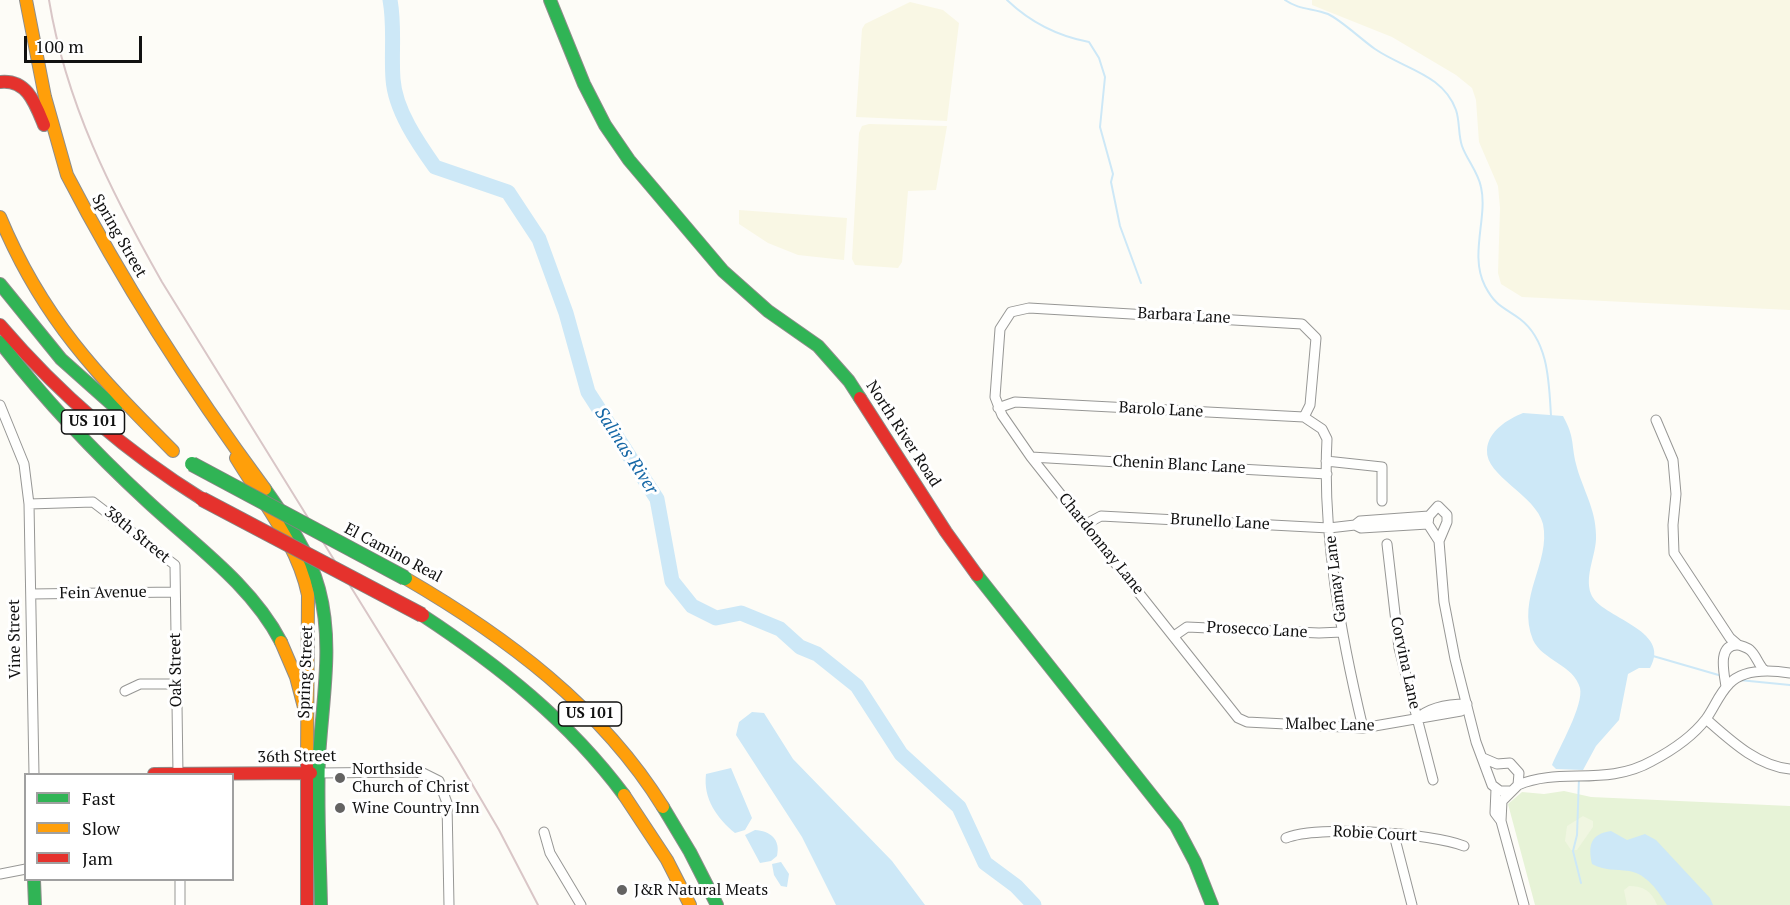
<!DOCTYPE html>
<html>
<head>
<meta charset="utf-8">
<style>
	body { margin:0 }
	#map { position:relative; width:1790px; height:905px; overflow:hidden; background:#fdfcf7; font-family:"PT Serif",serif }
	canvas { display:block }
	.legend { position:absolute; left:24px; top:773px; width:210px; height:108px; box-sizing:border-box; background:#fff; border:2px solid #a0a0a0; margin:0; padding:8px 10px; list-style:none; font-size:18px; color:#111 }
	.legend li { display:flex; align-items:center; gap:12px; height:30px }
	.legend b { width:30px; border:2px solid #a0a0a0 }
	.scale { position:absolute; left:24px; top:36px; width:118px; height:27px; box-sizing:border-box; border:3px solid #111; border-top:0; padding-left:8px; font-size:18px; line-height:21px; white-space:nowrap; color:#111; -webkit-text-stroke:4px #fff; paint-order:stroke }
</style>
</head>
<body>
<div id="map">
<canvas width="1790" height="905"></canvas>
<ul class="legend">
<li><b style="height:8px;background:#30b455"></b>Fast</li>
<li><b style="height:8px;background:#ff9f0a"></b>Slow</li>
<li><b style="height:8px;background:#e5322d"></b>Jam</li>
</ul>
<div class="scale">100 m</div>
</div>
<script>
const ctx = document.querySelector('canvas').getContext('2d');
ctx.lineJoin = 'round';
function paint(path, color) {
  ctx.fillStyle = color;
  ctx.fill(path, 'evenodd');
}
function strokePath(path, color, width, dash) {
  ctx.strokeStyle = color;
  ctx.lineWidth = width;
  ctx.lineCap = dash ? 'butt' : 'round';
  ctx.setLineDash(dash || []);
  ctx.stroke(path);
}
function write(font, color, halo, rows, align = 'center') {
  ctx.font = font + ' "PT Serif",serif';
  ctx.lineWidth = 6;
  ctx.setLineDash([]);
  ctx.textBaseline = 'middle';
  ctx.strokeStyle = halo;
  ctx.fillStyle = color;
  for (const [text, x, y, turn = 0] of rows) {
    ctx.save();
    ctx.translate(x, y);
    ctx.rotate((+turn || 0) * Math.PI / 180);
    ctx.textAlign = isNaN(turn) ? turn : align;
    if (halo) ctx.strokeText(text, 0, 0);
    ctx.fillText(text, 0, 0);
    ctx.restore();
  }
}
paint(new Path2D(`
	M1312 0H1790V310L1522 297 1501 284 1498 273 1500 208 1498 186 1479 142 1476 100 1472 88 1456 75 1392 37 1312 5Z
	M910 2 943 10 959 23 947 121 856 117 862 29 865 24Z
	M869 124 947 126 936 190 908 191 902 262 898 268 855 265 852 259 859 133 862 126Z
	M739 210 847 218 844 260 798 255 768 243 739 224Z`), '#f9f7e4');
paint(new Path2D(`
	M1564 791 1591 797 1790 806V905H1535L1508 804 1522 792 1544 794Z`), '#e7f3d7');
paint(new Path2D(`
	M1583 816 1593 821V827L1577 850H1571L1565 841 1567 826Z
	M1629 886C1643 886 1652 891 1657 905H1627L1624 890Z`), '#f0f6e1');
paint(new Path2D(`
	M1523 413 1563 416C1575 438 1571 443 1576 464 1582 488 1596 509 1596 535 1597 554 1584 575 1591 594 1600 618 1673 629 1650 668H1639L1628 674 1619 720 1596 746 1583 770 1556 769 1552 765C1559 748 1584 705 1580 688 1574 665 1542 660 1533 640 1516 597 1551 563 1543 524 1536 495 1485 476 1487 450 1488 431 1508 419 1523 413Z
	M752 712 764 713 793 759 892 861 925 905H836L802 837 736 735 739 722Z
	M731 768 752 818 745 830 735 833C717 818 703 799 706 774Z
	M755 830C770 831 781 839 777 856L771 861 760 863 745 835Z
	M1611 831 1627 840 1645 834 1656 840 1710 898 1713 905H1667C1658 891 1647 874 1629 871 1615 869 1605 871 1592 864 1588 846 1590 834 1611 831Z
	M781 862 789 874 787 887 781 886 774 875 772 864Z`), '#cde8f7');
strokePath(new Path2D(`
	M1007 0C1030 22 1057 36 1089 42L1099 58 1105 77 1100 127 1113 174 1111 182 1120 226 1141 283
	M1285 0C1299 10 1313 8 1328 14 1341 20 1362 40 1375 49 1404 69 1443 74 1456 110 1460 122 1458 134 1462 146 1467 160 1478 172 1481 187 1488 217 1469 255 1485 286 1496 307 1504 307 1520 319 1549 341 1549 384 1551 416
	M1653 656 1722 676
	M1739 680 1790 685
	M1579 778 1577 835 1573 851 1581 883`), '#cde8f7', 2);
strokePath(new Path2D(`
	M390 0C395 27 391 52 393 79 395 110 418 143 435 167L508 192 539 239 566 313 588 392 657 499 672 581 692 606 716 618 741 613 780 629 800 647 817 654 857 686 901 754 959 807 985 863 1016 886 1034 905`), '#cde8f7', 15);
const street = new Path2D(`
	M0 405 24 464 29 504 34 774
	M998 408 1015 402 1304 417 1322 429 1327 439C1322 534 1341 636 1363 728
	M1304 417 1310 405 1316 338 1302 324 1029 308 1011 312 1000 329 995 397 1002 415 1031 457 1238 718 1247 722 1363 728 1461 711 1467 704
	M1656 420 1673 460 1676 494 1673 525 1674 553 1730 638 1737 644
	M1031 457 1327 474
	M1326 461 1382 467V501
	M29 504 93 502 175 565 178 774
	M1086 524 1101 516 1329 528 1355 525 1360 521 1429 516
	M1355 525 1361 528 1428 524
	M1439 541 1447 522V515L1438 506 1429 516 1428 524 1439 541 1444 602 1455 659 1476 742 1492 785 1500 791H1509
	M1387 544 1399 648 1433 780
	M31 594 175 592
	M1174 636 1187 627 1319 633 1342 632
	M1726 687C1725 676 1716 645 1737 645 1740 645 1748 648 1750 650 1756 655 1758 664 1764 670
	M125 691 140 684H177
	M1417 719C1429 707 1450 704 1467 704
	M1706 719C1730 740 1757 766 1790 769
	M1483 758 1497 764 1510 763 1519 773 1518 785 1502 801 1501 821
	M319 773 413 772 423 773 439 781 447 803 449 905
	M1518 785C1560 767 1606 787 1652 761 1671 751 1693 736 1706 719 1714 708 1719 694 1729 684 1744 668 1771 670 1790 673
	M1496 789 1495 813 1501 821 1524 905
	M544 832 550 853 581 905
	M1394 835 1412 905
	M1286 838C1317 825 1433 833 1464 846
	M0 874 26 869
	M180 880V905`);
const fast = new Path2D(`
	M550 0 584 84 605 125 629 160 723 271 768 311 818 346 849 381 860 398
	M0 284 61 359 116 408
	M0 342C44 399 93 451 146 500 193 544 251 584 281 642
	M265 489C287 520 309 552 319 589 334 644 322 702 319 758 317 807 320 856 321 905
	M977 575 1176 826 1195 862 1212 905
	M422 615C498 665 569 721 624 795
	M663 807 690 852 717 905
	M34 880 35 905`);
const slow = new Path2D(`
	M26 0 45 97 67 175
	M67 175C124 285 191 389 265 489
	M0 217C42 318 97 375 173 451
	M236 458C262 501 298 545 308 595L307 764
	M405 578C505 636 601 707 663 807
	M281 642 296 677 306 715
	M624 795 667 860 690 905`);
const jam = new Path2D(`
	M0 82C27 79 35 103 44 125
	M0 325C59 394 125 451 202 499
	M860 398 946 532 977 575
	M154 774 311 773
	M307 905V764`);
strokePath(street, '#979795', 11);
strokePath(fast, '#8e8d8b', 14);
strokePath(slow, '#8e8d8b', 14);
strokePath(jam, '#8e8d8b', 14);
strokePath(street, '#fffffe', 9);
strokePath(fast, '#30b455', 12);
strokePath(slow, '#ff9f0a', 12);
strokePath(jam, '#e5322d', 12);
strokePath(new Path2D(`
	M49 0C66 103 111 192 162 282L458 760 499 830 538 905`), '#d9c6c7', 2);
const fastBridge = new Path2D(`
	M192 464 405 578`);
const jamBridge = new Path2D(`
	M202 499 422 615`);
strokePath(fastBridge, '#858482', 16, []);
strokePath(jamBridge, '#858482', 16, []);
strokePath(fastBridge, '#30b455', 14);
strokePath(jamBridge, '#e5322d', 14);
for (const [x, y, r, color] of [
	[340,778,6,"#646362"],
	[340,808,6,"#646362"],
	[622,890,6,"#646362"]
]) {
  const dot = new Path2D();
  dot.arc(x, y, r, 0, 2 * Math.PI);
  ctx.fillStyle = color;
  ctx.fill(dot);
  strokePath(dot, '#fff', 2);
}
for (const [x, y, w] of [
	[93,422,63],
	[590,714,63]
]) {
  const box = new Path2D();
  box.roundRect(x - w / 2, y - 12, w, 24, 4.5);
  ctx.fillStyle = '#fff';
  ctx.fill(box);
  strokePath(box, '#111', 1.5);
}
write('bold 15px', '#111', null, [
	["US 101",93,422],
	["US 101",590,714]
]);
write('16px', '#111', '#fff', [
	["Spring Street",119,236,60],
	["Barbara Lane",1184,316,3],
	["Barolo Lane",1161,410,3],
	["North River Road",903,434,57],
	["Chenin Blanc Lane",1179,465,3],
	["Brunello Lane",1220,522,3],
	["38th Street",137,535,39],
	["Chardonnay Lane",1101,544,51],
	["El Camino Real",393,553,28],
	["Gamay Lane",1336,579,-97],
	["Fein Avenue",103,593,-1],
	["Prosecco Lane",1257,630,3],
	["Vine Street",15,639,-91],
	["Corvina Lane",1405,663,78],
	["Oak Street",176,670,-91],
	["Spring Street",306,672,-88],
	["Malbec Lane",1330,725,1],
	["36th Street",297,757,-1],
	["Robie Court",1375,834,3]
]);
write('16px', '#111', '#fff', [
	["Northside",352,769],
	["Church of Christ",352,787],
	["Wine Country Inn",352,808],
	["J&R Natural Meats",634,890]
], 'left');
write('italic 18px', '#1768a6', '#fff', [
	["Salinas River",626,451,57]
]);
</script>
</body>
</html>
